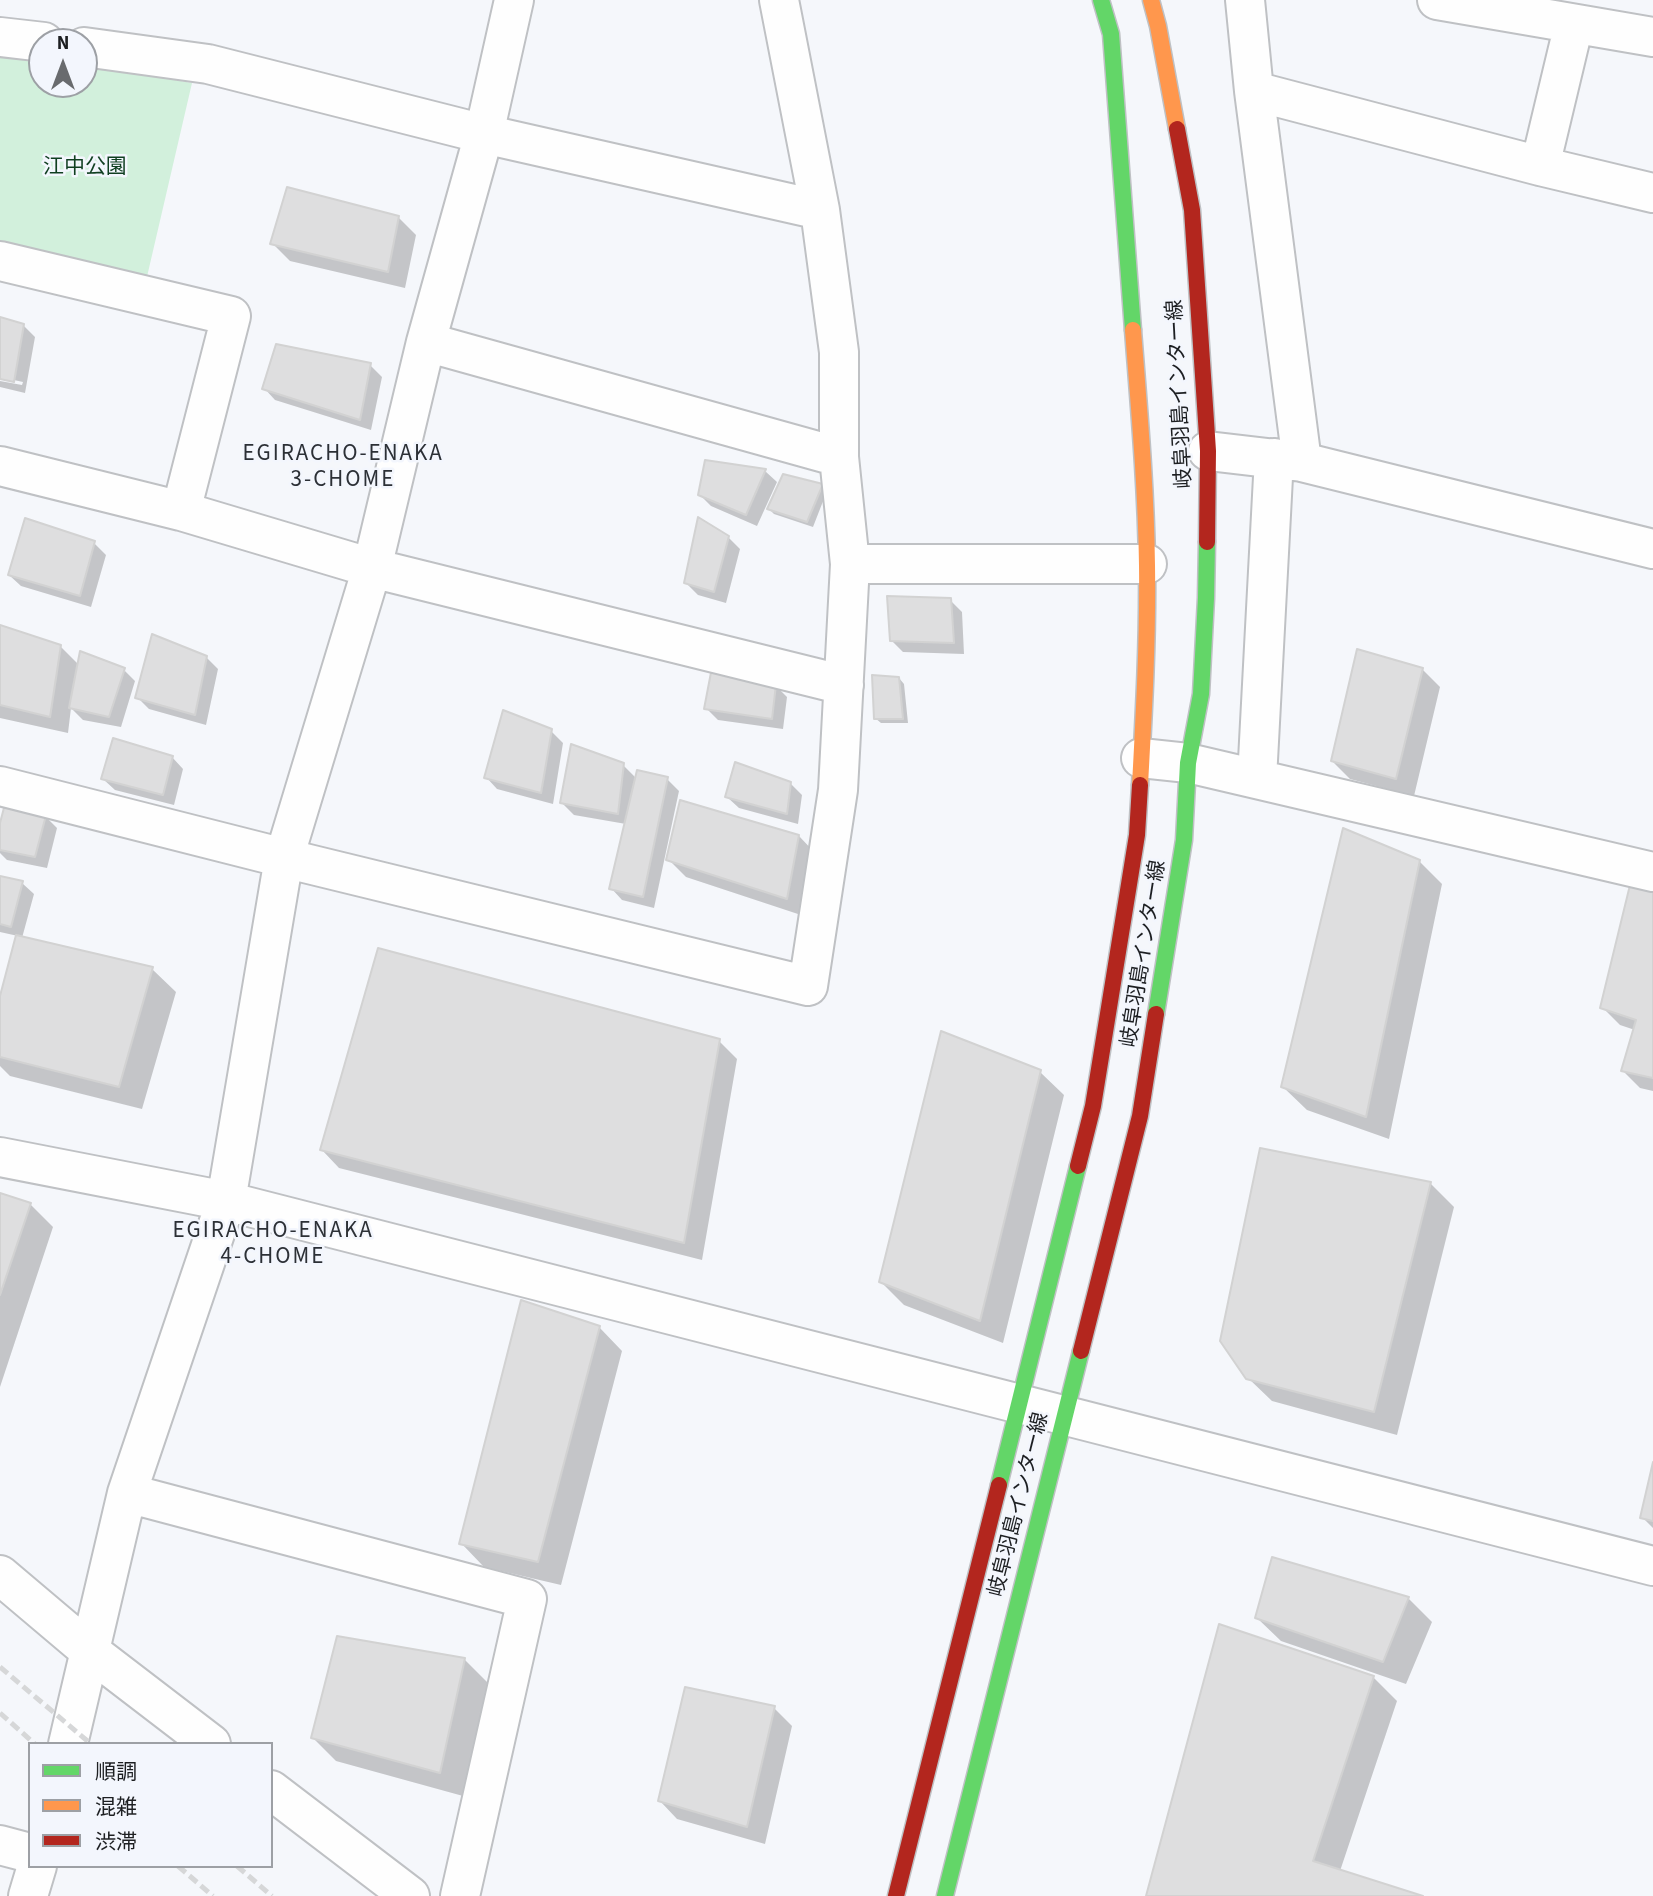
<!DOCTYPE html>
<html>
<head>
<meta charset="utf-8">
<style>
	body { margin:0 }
	#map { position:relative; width:1653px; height:1896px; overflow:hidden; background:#f5f7fb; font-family:"Source Sans 3","Noto Sans JP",sans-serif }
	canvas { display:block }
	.legend { position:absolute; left:28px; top:1742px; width:245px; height:126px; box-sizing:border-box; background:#f3f6fd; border:2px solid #9da0a5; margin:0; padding:9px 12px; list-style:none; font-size:21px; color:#1d1f22 }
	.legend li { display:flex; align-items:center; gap:14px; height:35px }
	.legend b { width:35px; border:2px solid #9da0a5 }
	.north { position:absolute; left:28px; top:28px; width:70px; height:70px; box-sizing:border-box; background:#f3f6fd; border:2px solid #9da0a5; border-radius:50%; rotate:0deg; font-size:19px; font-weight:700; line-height:28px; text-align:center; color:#1d1f22 }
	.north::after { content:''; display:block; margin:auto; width:24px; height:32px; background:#696b6e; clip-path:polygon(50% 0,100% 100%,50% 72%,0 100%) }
</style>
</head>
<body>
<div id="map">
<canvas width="1653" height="1896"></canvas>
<ul class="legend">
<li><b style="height:9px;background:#63d668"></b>順調</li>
<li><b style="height:9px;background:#ff974d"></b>混雑</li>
<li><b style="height:9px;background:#b3261e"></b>渋滞</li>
</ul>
<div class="north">N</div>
</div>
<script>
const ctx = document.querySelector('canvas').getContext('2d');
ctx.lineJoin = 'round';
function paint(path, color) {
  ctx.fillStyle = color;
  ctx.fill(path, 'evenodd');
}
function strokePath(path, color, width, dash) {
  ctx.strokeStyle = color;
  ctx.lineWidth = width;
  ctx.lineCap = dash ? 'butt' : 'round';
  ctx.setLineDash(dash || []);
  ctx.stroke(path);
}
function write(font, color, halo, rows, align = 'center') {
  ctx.font = font + ' "Source Sans 3","Noto Sans JP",sans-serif';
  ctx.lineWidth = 5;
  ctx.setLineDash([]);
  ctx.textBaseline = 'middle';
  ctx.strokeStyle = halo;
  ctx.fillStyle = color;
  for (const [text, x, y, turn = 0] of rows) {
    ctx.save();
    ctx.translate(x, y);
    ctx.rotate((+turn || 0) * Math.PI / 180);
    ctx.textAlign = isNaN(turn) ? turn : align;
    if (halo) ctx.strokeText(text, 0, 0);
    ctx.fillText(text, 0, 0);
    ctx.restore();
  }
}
paint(new Path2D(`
	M0 48 42 56V84H84V64L192 83 146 281 0 246Z`), '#d2f0dc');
paint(new Path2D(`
	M398 217 416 235 405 288 290 261 272 243Z
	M0 319 23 325 35 337 25 393 0 387V381L22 385 23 382 0 377Z
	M370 365 382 377 371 430 275 400 264 388Z
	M765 471 777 482 757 526 711 506 699 494Z
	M822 486 827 491 813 527 774 514 769 509Z
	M728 537 740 549 726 603 698 595 686 583Z
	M94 543 106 555 91 607 21 586 9 575Z
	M950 600 962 612 964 654 903 652 892 641Z
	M0 627 60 646 79 665 124 670 135 681 121 727 83 720 71 708 68 733 0 718Z
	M206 657 218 669 206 725 149 709 137 697Z
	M1422 669 1440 687 1414 796 1350 779 1332 761Z
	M899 678 904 684 908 723H881L875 718Z
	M775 685 787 697 783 729 718 720 706 708Z
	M551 731 563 743 553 804 497 789 486 777Z
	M172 757 183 769 174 805 115 790 103 779Z
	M623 765 637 779H667L679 791 654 908 622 900 611 888 626 824 574 815 562 803Z
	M790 783 802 795 798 824 739 808 727 797Z
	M45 816 57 828 47 868 7 860 0 853V830Z
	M799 836 816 854 804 916 686 877 668 859Z
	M1419 861 1442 884 1389 1139 1307 1110 1283 1087Z
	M0 878 22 883 34 894 22 938 152 969 176 992 142 1109 10 1076 0 1066V1003L18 936 0 932Z
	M1653 893V1091L1640 1088 1623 1071 1635 1030 1620 1025 1602 1007Z
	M719 1041 737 1059 702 1260 339 1168 322 1150Z
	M1040 1072 1064 1095 1003 1343 904 1305 881 1282Z
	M1262 1151 1431 1184 1454 1207 1397 1435 1272 1401 1248 1378Z
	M0 1195 30 1204 53 1227 0 1387Z
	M599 1327 622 1351 561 1585 484 1567 461 1543Z
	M1653 1470V1528L1642 1517Z
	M1273 1559 1409 1599 1432 1622 1406 1684 1281 1641 1257 1618Z
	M1220 1626 1374 1678 1397 1701 1340 1871 1417 1896H1148Z
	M465 1660 488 1683 463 1796 336 1761 313 1738Z
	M774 1708 792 1726 765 1844 677 1819 660 1801Z`), '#0003');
const building = new Path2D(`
	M287 187 399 216 388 272 270 244Z
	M0 317 24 324 14 382 0 379Z
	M276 344 371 363 360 420 262 389Z
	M705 460 766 469 746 515 698 495Z
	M783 474 823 484 807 522 767 509Z
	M698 517 729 536 714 592 684 583Z
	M25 518 95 541 80 596 8 575Z
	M887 596 951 598 954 643 890 641Z
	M0 625 61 645 50 717 0 705Z
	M152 634 207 656 195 715 135 698Z
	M1357 649 1423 668 1396 779 1331 761Z
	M80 651 125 668 109 717 69 708Z
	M713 662 776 684 772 719 704 709Z
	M872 675 899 677 903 719H874Z
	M503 710 552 729 541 793 484 778Z
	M113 738 173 756 163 795 101 779Z
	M571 744 624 763 618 814 560 803Z
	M735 762 791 782 787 814 725 797Z
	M637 770 668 777 643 897 609 889Z
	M6 800 46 815 35 857 0 850V823Z
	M680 800 799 835 787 899 666 860Z
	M1343 828 1420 860 1366 1117 1281 1087Z
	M0 876 23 881 11 927 0 924Z
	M1630 885 1653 891V1078L1621 1071 1636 1020 1600 1008Z
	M16 935 153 967 119 1087 0 1057V996Z
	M378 948 720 1039 684 1243 320 1150Z
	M941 1031 1041 1070 980 1321 879 1282Z
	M1260 1148 1431 1182 1374 1412 1246 1379 1220 1341Z
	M0 1193 31 1203 0 1295Z
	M521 1300 600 1326 538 1562 459 1544Z
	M1653 1462V1521L1640 1518Z
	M1272 1557 1409 1597 1383 1662 1255 1618Z
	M1219 1624 1374 1676 1313 1861 1423 1896H1146Z
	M337 1636 465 1658 440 1773 311 1738Z
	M685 1687 775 1706 747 1827 658 1801Z`);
paint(building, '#dededf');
strokePath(building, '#d2d2d2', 2);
const street = new Path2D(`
	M1245 0 1254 91 1302 462
	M1437 0 1653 37
	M0 37 44 42
	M84 47 208 64 484 134 820 210
	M1254 91 1540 166 1653 193
	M1540 166 1574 24
	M0 261 231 316 181 511
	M426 342 839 457
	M1208 451 1302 462 1653 549
	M0 466 181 511 372 568 844 685
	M850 564H1147
	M1141 758 1188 763 1653 872
	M1257 779 1274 458
	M0 786 284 858 808 986 838 790 850 564 839 457V352L820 210 779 0
	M0 1157 226 1201 1653 1566
	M127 1493 527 1599 460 1896
	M0 1575 91 1652 211 1744
	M68 1744 127 1493 226 1201 284 858 372 568 426 342 484 134 514 0
	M271 1790 410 1896
	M0 1845 30 1853
	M28 1896 37 1866`);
const fast = new Path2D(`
	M1101 0 1111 34 1133 330
	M1156 1014 1184 840 1188 763 1201 694 1206 598 1207 542
	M999 1485 1078 1166
	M945 1896 1081 1351`);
const slow = new Path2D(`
	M1151 0 1158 26 1177 129
	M1133 330C1139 408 1146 487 1147 565 1148 639 1144 712 1140 785`);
const jam = new Path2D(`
	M1177 129 1192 210 1208 451 1207 542
	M1078 1166 1093 1106 1137 835 1140 785
	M1081 1351 1140 1116 1156 1014
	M896 1896 999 1485`);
strokePath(street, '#bfc1c4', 42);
strokePath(fast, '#bfc1c4', 19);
strokePath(slow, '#bfc1c4', 19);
strokePath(jam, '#bfc1c4', 19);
strokePath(street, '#fefefe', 38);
strokePath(fast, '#63d668', 16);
strokePath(slow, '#ff974d', 16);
strokePath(jam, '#b3261e', 16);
strokePath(new Path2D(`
	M0 1667 91 1744
	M0 1713 35 1744
	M178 1866 213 1896
	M237 1866 272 1896`), '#d6d7d8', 5, [10, 5]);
write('21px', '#103f21', '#f3f6fd', [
	["江中公園",85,168]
]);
write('21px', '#1d1f22', '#f3f6fd', [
	["岐阜羽島インター線",1181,394,-93],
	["岐阜羽島インター線",1145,954,-81],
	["岐阜羽島インター線",1020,1505,-76]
]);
ctx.letterSpacing = '2px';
write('23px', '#2c3036', '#f3f6fd', [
	["EGIRACHO-ENAKA",343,455],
	["3-CHOME",343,481],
	["EGIRACHO-ENAKA",273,1232],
	["4-CHOME",273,1258]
]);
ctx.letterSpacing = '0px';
</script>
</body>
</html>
